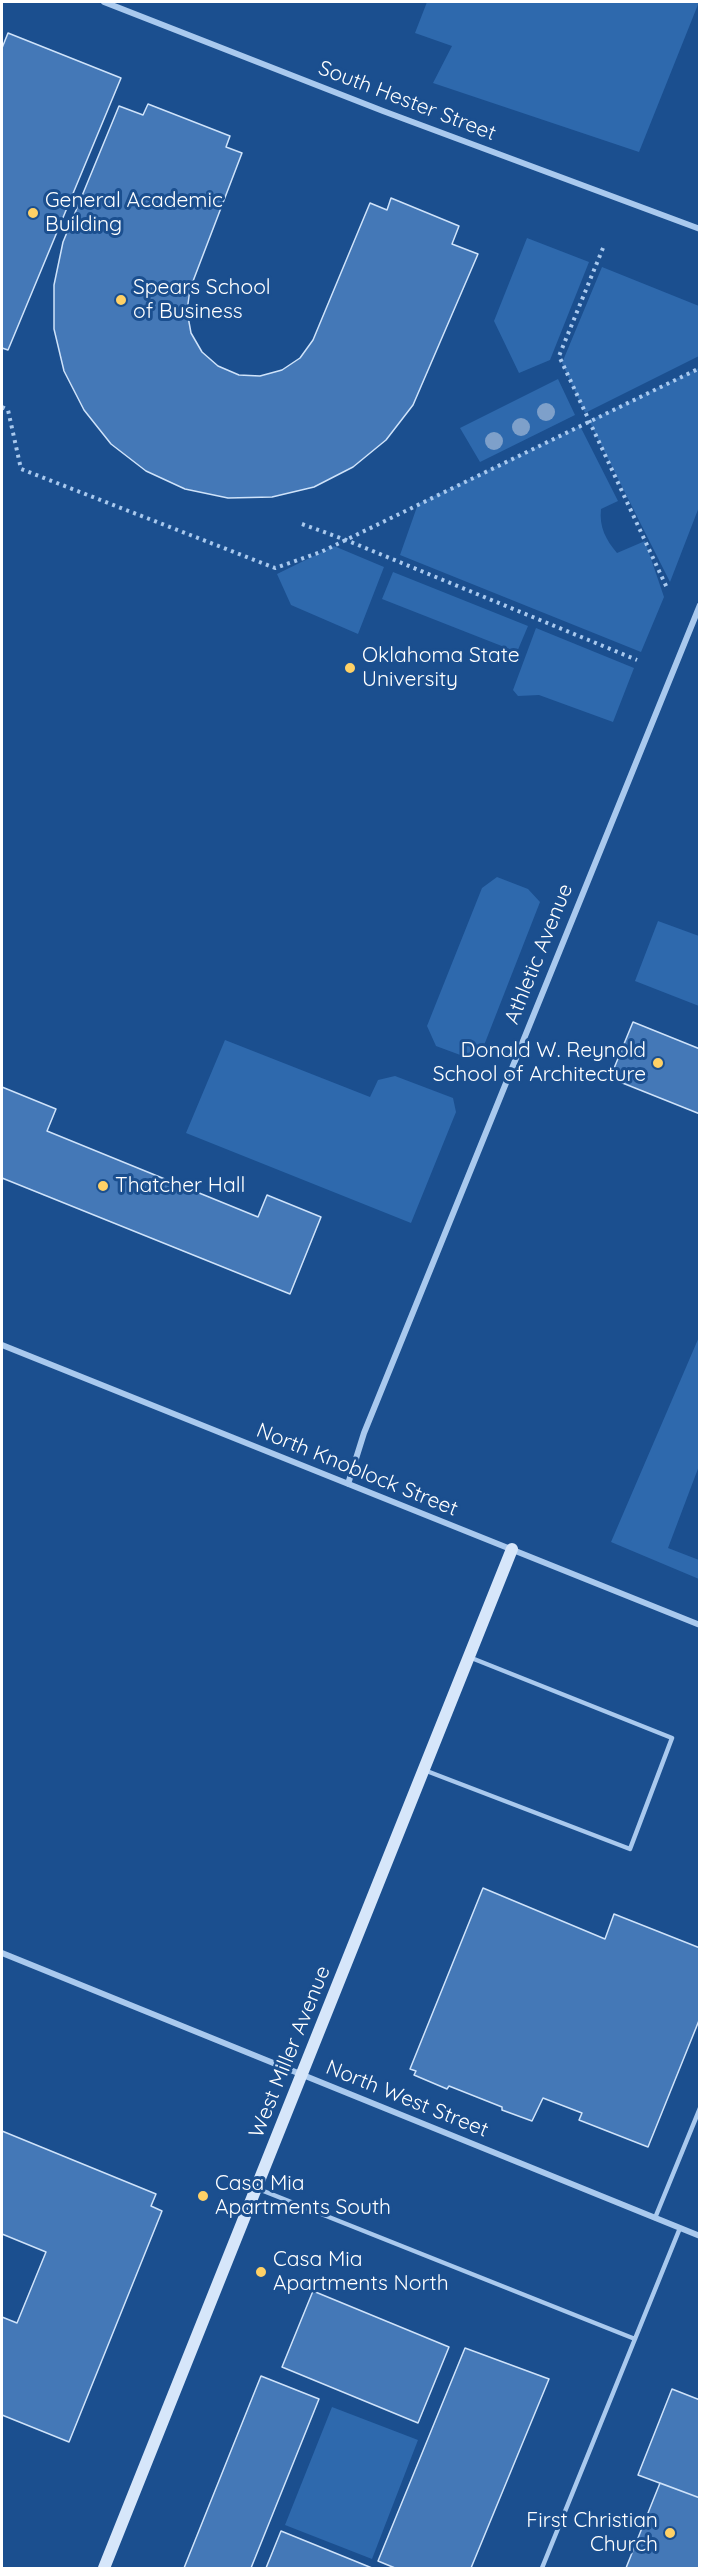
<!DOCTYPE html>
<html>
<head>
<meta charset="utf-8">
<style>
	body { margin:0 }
	#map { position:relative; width:701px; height:2570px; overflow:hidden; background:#1b4f8f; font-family:Quicksand,sans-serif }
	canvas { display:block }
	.frame { position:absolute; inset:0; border:3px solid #fff; pointer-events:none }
</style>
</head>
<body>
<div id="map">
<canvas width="701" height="2570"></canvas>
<div class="frame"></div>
</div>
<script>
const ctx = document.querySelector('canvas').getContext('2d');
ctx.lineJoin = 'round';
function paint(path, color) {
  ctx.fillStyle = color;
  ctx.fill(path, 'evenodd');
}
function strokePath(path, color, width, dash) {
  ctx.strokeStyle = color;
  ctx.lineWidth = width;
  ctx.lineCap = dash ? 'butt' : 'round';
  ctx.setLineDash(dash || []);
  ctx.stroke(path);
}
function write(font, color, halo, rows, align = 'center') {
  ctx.font = font + ' Quicksand,sans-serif';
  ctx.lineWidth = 6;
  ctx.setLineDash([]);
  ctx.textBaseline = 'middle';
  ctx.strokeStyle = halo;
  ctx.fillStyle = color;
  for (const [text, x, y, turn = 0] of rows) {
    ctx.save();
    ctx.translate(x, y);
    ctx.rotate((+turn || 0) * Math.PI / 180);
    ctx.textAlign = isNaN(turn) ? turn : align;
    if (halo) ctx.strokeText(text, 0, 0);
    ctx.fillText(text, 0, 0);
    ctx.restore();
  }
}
paint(new Path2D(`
	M427 2H699L639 152 433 83 452 46 415 33Z
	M527 238 589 262 550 360 519 373 494 321Z
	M602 267 699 306V356L585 413 562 363Z
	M699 368V507L670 582 589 421Z
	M558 379 575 415 480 462 460 428Z
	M580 426 618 501 601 509C599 527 606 540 617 553L645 541 664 597 641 652 400 555 418 504Z
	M334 546 384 567 358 634 291 605 277 574Z
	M393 572 528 626 517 652 382 599Z
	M536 628 634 668 613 722 539 695 518 696 513 690Z
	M497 877 528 889 540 902 481 1053 463 1056 436 1046 427 1026 482 888Z
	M658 921 699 936V1006L635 981Z
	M225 1040 370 1097 378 1080 395 1076 453 1098 456 1112 411 1223 186 1133Z
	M699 1337V1466L668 1548 699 1560V1579L611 1542Z
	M332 2407 418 2440 372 2559 285 2525Z`), '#2e69ad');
const building = new Path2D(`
	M8 33 121 78 8 350 2 348V48Z
	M148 104 230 136 226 147 242 153 190 289 187 311 191 333 202 352 218 366 239 375 260 376 282 370 300 358 313 340 370 203 387 210 391 198 459 226 452 244 478 254 413 405 386 440 353 467 314 487 272 497 228 498 185 489 146 471 111 444 84 410 64 371 54 329V285L63 242 119 106 143 115Z
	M633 1022 700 1049V1114L610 1078Z
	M2 1087 56 1109 47 1131 258 1217 267 1195 321 1217 290 1294 2 1178Z
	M483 1888 605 1939 614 1914 700 1948V2018L648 2147 579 2120 582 2113 543 2098 532 2121 502 2110V2107L449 2086 447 2089 414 2075 416 2071 410 2069Z
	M2 2131 156 2194 151 2206 162 2211 69 2442 2 2415V2317L17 2323 46 2252 2 2234Z
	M313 2291 449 2347 418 2423 282 2367Z
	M465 2348 549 2379 471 2568H395L378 2561Z
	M261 2376 319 2399 251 2568H184Z
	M672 2389 700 2400V2498L638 2475Z
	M660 2483 700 2498V2568H626Z
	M281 2531 372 2568H266Z`);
paint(building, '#4478b7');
strokePath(building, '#cfe3fa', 1.5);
strokePath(new Path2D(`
	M603 248 559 356 667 588
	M2 407 8 410 21 469 275 568 321 552 700 368
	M302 524 346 540 637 660`), '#a9c9ee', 4, [3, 4.5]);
strokePath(new Path2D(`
	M424 1770 630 1849 672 1738 469 1657
	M256 2188 635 2339
	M655 2218 700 2108
	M542 2568 680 2228`), '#a9c9ee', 4.5);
strokePath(new Path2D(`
	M104 2 383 111 700 229
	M2 1345 700 1625
	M348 1484 364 1433 700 605
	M2 1953 700 2236`), '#a9c9ee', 6);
strokePath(new Path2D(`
	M104 2568 512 1549`), '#d6e6fa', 12);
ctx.fillStyle = '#7ea0ca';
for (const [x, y] of [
	[546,412],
	[521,427],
	[494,441]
]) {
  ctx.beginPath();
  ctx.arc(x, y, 9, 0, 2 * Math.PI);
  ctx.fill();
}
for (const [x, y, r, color] of [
	[33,213,6,"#ffd166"],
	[121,300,6,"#ffd166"],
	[350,668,6,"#ffd166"],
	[658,1063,6,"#ffd166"],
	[103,1186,6,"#ffd166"],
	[203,2196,6,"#ffd166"],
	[261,2272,6,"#ffd166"],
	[670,2533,6,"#ffd166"]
]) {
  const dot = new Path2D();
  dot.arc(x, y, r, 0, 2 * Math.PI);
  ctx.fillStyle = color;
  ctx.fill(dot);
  strokePath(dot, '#1b4f8f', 2);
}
write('21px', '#fff', '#1b4f8f', [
	["South Hester Street",407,101,21],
	["Athletic Avenue",539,954,-68],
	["North Knoblock Street",357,1470,22],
	["West Miller Avenue",290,2052,-68],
	["North West Street",407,2099,22]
]);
write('21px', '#fff', '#1b4f8f', [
	["General Academic",45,201],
	["Building",45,225],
	["Spears School",133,288],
	["of Business",133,312],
	["Oklahoma State",362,656],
	["University",362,680],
	["Donald W. Reynold",646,1051,"right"],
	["School of Architecture",646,1075,"right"],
	["Thatcher Hall",115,1186],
	["Casa Mia",215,2184],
	["Apartments South",215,2208],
	["Casa Mia",273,2260],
	["Apartments North",273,2284],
	["First Christian",658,2521,"right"],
	["Church",658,2545,"right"]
], 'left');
</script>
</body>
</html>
